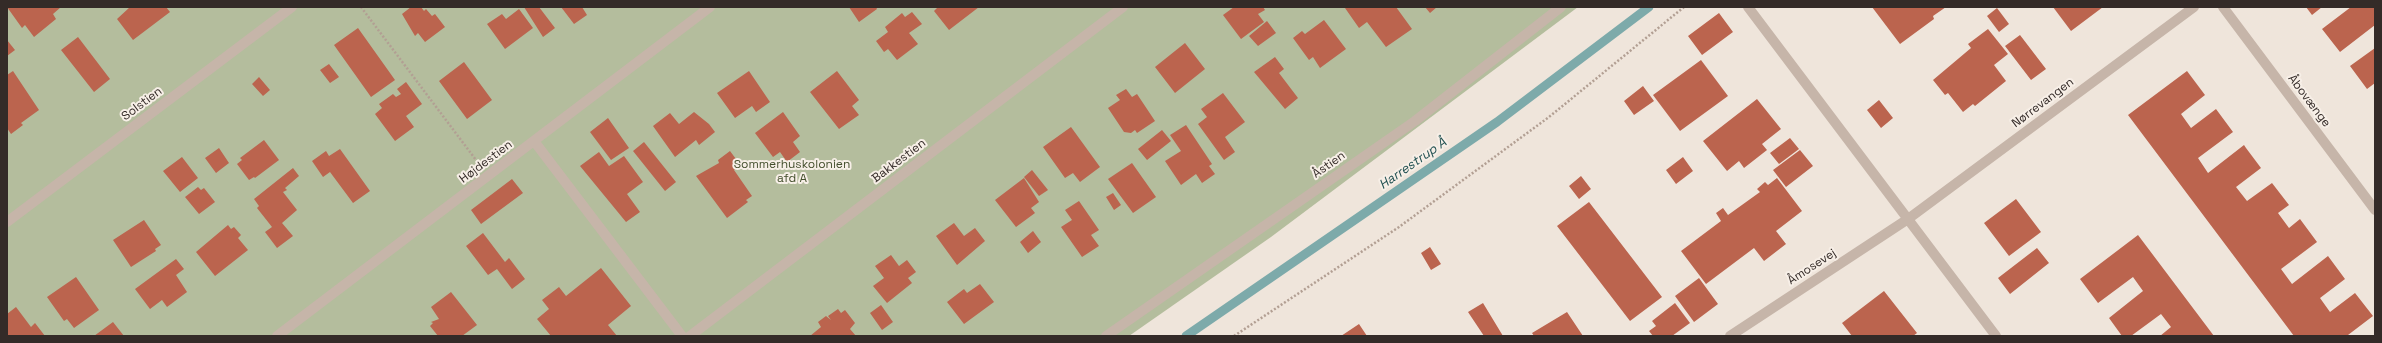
<!DOCTYPE html>
<html>
<head>
<meta charset="utf-8">
<style>
	body { margin:0 }
	#map { position:relative; width:2382px; height:343px; overflow:hidden; background:#efe5db; font-family:"Space Grotesk",sans-serif }
	canvas { display:block }
	.frame { position:absolute; inset:0; border:8px solid #342b28; pointer-events:none }
</style>
</head>
<body>
<div id="map">
<canvas width="2382" height="343"></canvas>
<div class="frame"></div>
</div>
<script>
const ctx = document.querySelector('canvas').getContext('2d');
ctx.lineJoin = 'round';
function paint(path, color) {
  ctx.fillStyle = color;
  ctx.fill(path, 'evenodd');
}
function strokePath(path, color, width, dash) {
  ctx.strokeStyle = color;
  ctx.lineWidth = width;
  ctx.lineCap = dash ? 'butt' : 'round';
  ctx.setLineDash(dash || []);
  ctx.stroke(path);
}
function write(font, color, halo, rows, align = 'center') {
  ctx.font = font + ' "Space Grotesk",sans-serif';
  ctx.lineWidth = 4;
  ctx.setLineDash([]);
  ctx.textBaseline = 'middle';
  ctx.strokeStyle = halo;
  ctx.fillStyle = color;
  for (const [text, x, y, turn = 0] of rows) {
    ctx.save();
    ctx.translate(x, y);
    ctx.rotate((+turn || 0) * Math.PI / 180);
    ctx.textAlign = isNaN(turn) ? turn : align;
    if (halo) ctx.strokeText(text, 0, 0);
    ctx.fillText(text, 0, 0);
    ctx.restore();
  }
}
paint(new Path2D(`
	M7 7H1578L1271 237 1129 336H7Z`), '#b4bd9d');
strokePath(new Path2D(`
	M1186 336 1497 122 1649 7`), '#7daaaa', 9);
paint(new Path2D(`
	M7 7H61L53 14 56 19 34 37 25 25 22 28Z
	M130 7H166L170 12 133 40 117 19Z
	M411 7H421L424 11 426 9 432 16 435 14 445 27 425 42 418 33 415 36 402 14Z
	M524 7H539L555 28 543 37Z
	M561 7H582L587 15 574 24Z
	M849 7H876L877 9 859 22Z
	M938 7H979L949 30 934 11Z
	M1234 7H1263L1265 10 1258 14 1264 22 1241 39 1223 15Z
	M1346 7H1396L1412 29 1386 47 1367 22 1359 28 1345 8Z
	M1425 7H1437L1430 13Z
	M1872 7H1946L1933 16 1934 19 1900 44Z
	M2053 7H2103L2071 31Z
	M2306 7H2322L2312 15Z
	M2351 7H2375V25L2340 52 2322 29Z
	M1997 8 2009 24 1999 32 1987 16Z
	M519 9 533 28 505 49 487 24 502 14 506 19Z
	M912 12 922 24 909 33 918 44 897 60 888 49 884 52 876 41 888 32 885 27 902 13 905 17Z
	M1719 13 1733 32 1702 55 1688 36Z
	M1324 20 1346 49 1320 68 1313 57 1309 60 1293 38 1302 31 1305 34Z
	M1267 21 1276 33 1258 46 1249 36Z
	M358 28 395 80 371 97 334 45Z
	M1988 29 2008 54 1994 65 2006 81 1975 106 1973 104 1963 112 1948 93 1945 95 1933 80 1971 48 1968 44Z
	M2020 35 2046 69 2031 80 2005 46Z
	M78 37 110 79 94 92 61 50Z
	M7 40 15 50 7 56Z
	M1185 43 1205 69 1175 93 1155 67Z
	M2375 48V83L2367 89 2350 66Z
	M1275 57 1284 69 1279 73 1298 98 1285 109 1254 72Z
	M1701 60 1728 96 1680 131 1653 95Z
	M464 62 492 100 467 119 439 81Z
	M329 64 339 77 330 83 320 70Z
	M13 71 39 110 21 123 23 125 11 134 7 128V75Z
	M749 71 770 102 756 112 752 106 735 118 717 93Z
	M837 71 859 100 852 106 859 115 839 129 810 92Z
	M2187 71 2205 95 2181 114 2191 128 2216 109 2233 132 2198 158 2208 173 2244 145 2246 148 2261 168 2236 187 2247 201 2272 183 2289 205 2278 213 2289 228 2300 219 2317 242 2281 269 2292 284 2328 256 2345 279 2320 298 2330 312 2355 293 2373 316 2348 335 2349 336H2294L2128 115Z
	M259 77 270 90 263 96 252 84Z
	M406 82 422 104 406 116 414 127 395 141 375 114 382 108 379 104 393 94 396 97 401 94 397 89Z
	M1643 86 1654 101 1634 115 1624 101Z
	M1126 89 1132 97 1137 94 1155 121 1137 133 1135 130 1131 133 1124 132 1108 108 1120 100 1116 95Z
	M1223 93 1245 122 1225 137 1235 152 1224 160 1198 124 1207 117 1201 109Z
	M1757 99 1781 129 1762 144 1767 150 1744 168 1739 161 1727 171 1703 141Z
	M1879 100 1893 118 1881 128 1867 110Z
	M694 112 709 124 715 132 699 145 696 140 675 157 653 126 670 113 679 124Z
	M783 112 800 136 793 142 800 152 787 162 780 152 773 157 755 133Z
	M608 118 629 148 611 160 590 132Z
	M1186 125 1212 164 1209 166 1215 174 1202 183 1196 174 1181 185 1165 161 1181 151 1170 135Z
	M1071 127 1100 167 1080 182 1073 173 1065 178 1043 147Z
	M1162 130 1171 141 1147 160 1138 149Z
	M1790 138 1799 149 1779 164 1770 153Z
	M264 140 279 160 255 178 254 177 249 180 237 164 242 160 240 158Z
	M644 142 676 182 665 191 633 151Z
	M219 148 229 163 216 173 205 158Z
	M340 149 370 191 353 203 330 172 323 177 312 161 326 151 329 156Z
	M1800 150 1813 166 1786 187 1773 170Z
	M730 151 739 163 735 165 737 168 734 170 752 196 746 200 748 202 727 218 696 176 719 163 718 160Z
	M599 152 609 166 624 156 643 182 627 194 640 212 626 222 580 166Z
	M182 157 198 178 180 192 163 171Z
	M1683 157 1693 171 1676 184 1666 170Z
	M1132 163 1156 197 1133 213 1108 179Z
	M293 168 299 176 285 188 287 190 283 192 297 210 282 223 293 236 277 248 265 232 272 227 257 208 259 206 254 199Z
	M1032 170 1048 190 1039 196 1024 177Z
	M1581 176 1591 189 1579 199 1569 186Z
	M1024 178 1039 202 1031 208 1035 213 1016 227 995 200Z
	M1777 178 1802 211 1776 231 1786 244 1764 261 1754 248 1706 284 1681 251 1721 221 1716 213 1723 208 1728 215 1760 192 1757 189 1765 182 1768 185Z
	M512 179 523 193 481 224 471 210Z
	M198 187 201 190 204 188 215 202 199 214 185 197Z
	M1113 193 1121 205 1114 210 1106 197Z
	M2016 199 2041 232 2009 256 1984 223Z
	M1079 201 1099 230 1091 235 1099 246 1082 257 1061 227 1072 220 1065 210Z
	M1589 202 1662 297 1630 321 1557 226Z
	M144 220 161 245 155 249 156 251 131 267 113 240Z
	M954 223 964 236 975 228 985 241 957 265 936 236Z
	M228 225 231 229 234 227 241 235 238 238 248 250 215 276 196 252Z
	M1033 231 1041 242 1028 253 1020 242Z
	M483 233 505 262 509 258 525 279 512 289 497 269 488 275 466 246Z
	M2138 235 2214 336H2160L2171 327 2161 314 2131 336H2122L2109 318 2143 291 2133 277 2098 303 2080 279Z
	M1430 247 1441 264 1431 270 1421 253Z
	M2037 248 2049 263 2010 294 1998 278Z
	M891 255 899 266 907 260 916 272 908 278 912 283 887 303 873 286 884 278 875 266Z
	M176 259 184 269 176 275 187 292 167 307 162 300 150 309 135 289Z
	M601 268 631 306 608 325 617 336H551L537 319 549 309 542 300 559 287 566 296Z
	M76 277 99 310 74 328 67 319 64 321 47 297Z
	M1699 278 1718 304 1694 322 1675 296Z
	M980 284 994 302 964 324 947 302 964 289 967 293Z
	M1884 291 1917 333 1913 336H1852L1842 323Z
	M451 292 477 325 462 336H438L430 326 433 323 431 322 439 319 431 307Z
	M1483 303 1503 336H1484L1468 312Z
	M1675 303 1690 323 1672 336H1653L1649 331 1656 326 1652 321Z
	M881 305 893 322 882 330 870 313Z
	M16 307 31 327 35 323 45 336H7V314Z
	M838 309 841 313 845 310 855 323 850 329 856 336H810L821 327 818 322 826 316 831 320 828 316Z
	M1567 312 1583 336H1534L1532 333Z
	M113 322 124 336H94Z
	M1359 324 1367 336H1341Z`), '#bb644e');
strokePath(new Path2D(`
	M361 7 476 160
	M1234 336 1399 227 1549 117 1684 7`), '#b29f93', 2.5, [2, 2]);
strokePath(new Path2D(`
	M534 141 682 336
	M7 222 292 7
	M277 336 710 7
	M690 336 1123 7
	M1106 336 1415 121 1561 7`), '#c6b5a9', 10);
strokePath(new Path2D(`
	M1748 7 1996 336
	M2223 7 2375 210
	M1730 336 1908 219 2194 7`), '#c6b5a9', 10);
write('12px', '#342b28', '#f7efe7', [
	["Åbovænge",2309,101,53],
	["Nørrevangen",2043,103,-37],
	["Solstien",142,104,-37],
	["Bakkestien",899,161,-37],
	["Højdestien",486,162,-37],
	["Åstien",1329,165,-35],
	["Åmosevej",1812,267,-33]
]);
write('12px', '#45502e', '#f7efe7', [
	["Sommerhuskolonien",792,165],
	["afd A",792,179]
]);
write('italic 13px', '#215051', '#f7efe7', [
	["Harrestrup Å",1413,164,-35]
]);
</script>
</body>
</html>
